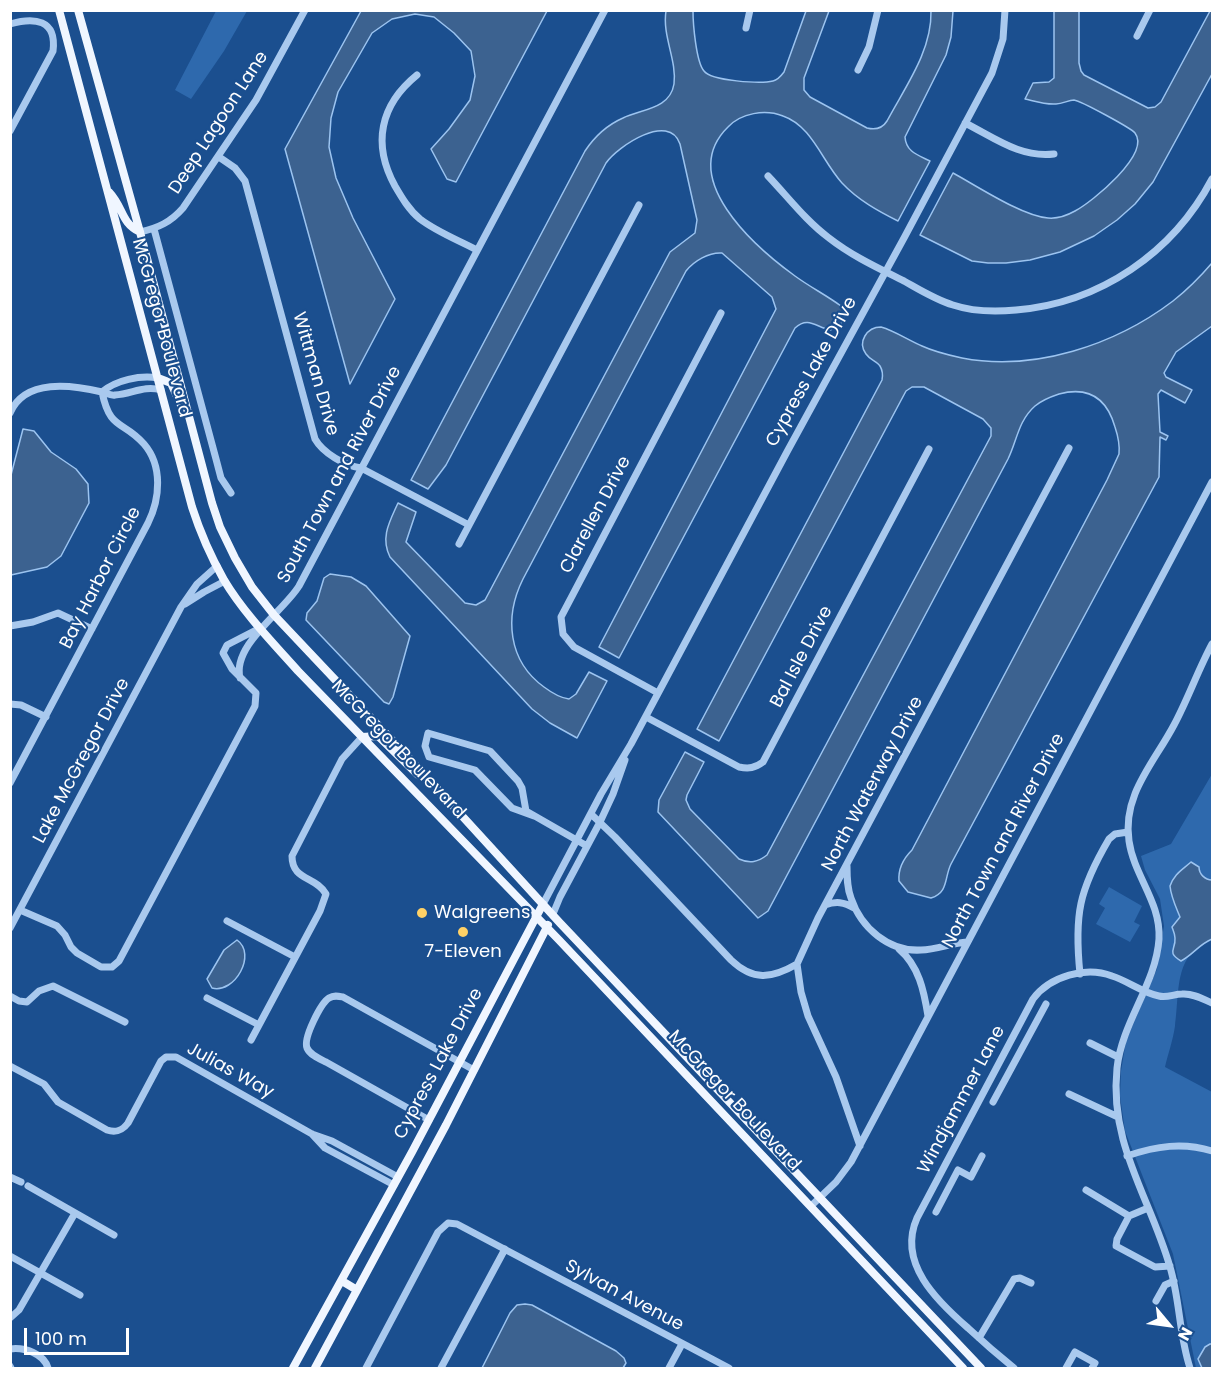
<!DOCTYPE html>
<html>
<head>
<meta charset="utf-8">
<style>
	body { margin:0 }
	#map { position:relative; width:1223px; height:1379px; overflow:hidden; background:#1b4f8f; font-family:Poppins,sans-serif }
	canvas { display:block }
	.frame { position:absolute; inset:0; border:12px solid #fff; pointer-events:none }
	.north { position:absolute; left:1139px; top:1295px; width:60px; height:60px; -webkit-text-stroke:4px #1b4f8f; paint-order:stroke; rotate:119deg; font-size:16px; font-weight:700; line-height:24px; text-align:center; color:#fff }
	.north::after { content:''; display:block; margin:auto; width:21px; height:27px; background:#fff; clip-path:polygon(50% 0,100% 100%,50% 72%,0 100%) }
	.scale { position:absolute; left:24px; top:1328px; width:105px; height:27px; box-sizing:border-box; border:3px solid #fff; border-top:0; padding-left:8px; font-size:18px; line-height:21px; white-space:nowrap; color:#fff; -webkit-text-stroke:4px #1b4f8f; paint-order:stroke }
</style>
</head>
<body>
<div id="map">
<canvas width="1223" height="1379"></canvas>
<div class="frame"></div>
<div class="north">N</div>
<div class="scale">100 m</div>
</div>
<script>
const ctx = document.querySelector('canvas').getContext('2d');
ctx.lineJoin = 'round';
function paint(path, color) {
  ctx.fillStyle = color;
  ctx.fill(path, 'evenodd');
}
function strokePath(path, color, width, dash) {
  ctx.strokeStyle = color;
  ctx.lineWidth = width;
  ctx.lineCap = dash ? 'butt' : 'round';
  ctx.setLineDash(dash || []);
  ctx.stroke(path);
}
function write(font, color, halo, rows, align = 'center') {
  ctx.font = font + ' Poppins,sans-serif';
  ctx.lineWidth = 4.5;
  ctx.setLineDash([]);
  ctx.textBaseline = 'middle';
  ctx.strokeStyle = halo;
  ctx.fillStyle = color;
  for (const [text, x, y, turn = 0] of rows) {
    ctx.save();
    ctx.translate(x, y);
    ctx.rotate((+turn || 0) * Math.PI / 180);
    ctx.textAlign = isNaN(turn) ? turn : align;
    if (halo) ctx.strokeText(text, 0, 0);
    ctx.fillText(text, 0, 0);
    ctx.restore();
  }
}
paint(new Path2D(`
	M216 11H247L224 51 191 99 175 90Z
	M1212 774V939C1173 954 1180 992 1175 1026 1173 1040 1168 1054 1165 1067L1212 1092V1368H1196L1173 1254 1125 1131 1120 1096 1121 1071 1126 1041 1157 969 1164 926 1160 899 1145 870 1141 856 1171 844Z
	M1109 887 1142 906 1134 922 1140 925 1130 942 1096 924 1105 908 1099 904Z`), '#2e69ad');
const water = new Path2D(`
	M361 11H547L456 182 447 179 431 149 449 129 470 100 475 76 471 51 454 33 434 17 415 14 392 19 372 33 338 92 331 118 329 147 336 178 353 218 395 299 350 384 285 149Z
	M666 11H693C693 23 696 62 704 71 711 81 761 84 773 81 778 80 781 76 784 72L806 11H829L804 78V90L810 97 867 128C875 130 882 129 887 121 905 87 932 51 931 11H953L951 37 946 55 905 137C906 152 918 155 930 161L898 221C878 211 858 200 842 183 822 161 812 126 783 116 765 109 741 113 728 127 676 178 755 247 795 276 810 287 826 295 841 306 847 317 843 327 830 330 816 327 808 316 795 328L619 658 599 647 776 309 772 297 722 253C709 252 694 261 686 271L523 579C504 617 508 661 544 687 552 693 560 698 569 699L576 694 589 672 607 681 577 738 550 723 532 709 390 557C380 537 390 521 398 503L416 512 406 542 465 603 476 605 485 600 670 252 695 233 697 220 680 144C669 112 618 146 606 163L446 465 428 489 411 480 585 151C595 136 607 125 623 118 642 109 670 109 674 84 677 60 662 36 666 11Z
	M1054 11H1079V63L1081 71 1084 75 1148 108 1155 107 1161 102 1210 11H1212V74L1153 182 1135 204 1117 220 1094 236 1060 252 1030 260 1006 263H988L972 261 920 235 953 173C977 186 1022 216 1048 218 1058 219 1066 216 1075 211 1092 202 1151 154 1135 133 1131 128 1081 101 1074 100 1068 100 1063 104 1056 104 1046 105 1034 101 1025 99L1033 83 1049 82 1054 78Z
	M1212 263V326L1176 352 1164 373 1166 377 1192 390 1185 403 1161 390 1158 394 1160 432 1168 436 1166 440 1160 437 1159 477 951 864C944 878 949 892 931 898L908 892 899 881C898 869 904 858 912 850L1107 480 1119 454C1120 444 1118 436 1115 427 1107 399 1089 386 1059 394 1050 397 1042 400 1035 406 1018 421 1017 441 1008 459L768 911 758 918 658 812 659 800 685 752 704 762 687 795 686 800 690 809 739 859C750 864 758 862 767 855L991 436V428L983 419 924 387H912L906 391 719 741 697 729 882 380C883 375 883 371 880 366 877 361 870 360 866 354 857 342 867 327 881 327 895 331 908 340 922 346 935 352 948 355 962 358 1034 372 1115 345 1173 301 1187 290 1200 277 1212 263Z
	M23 429 34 431 51 452 76 469 88 484 89 503 61 556 47 567 11 575V475Z
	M330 574 351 577 366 586 410 636 393 697 389 704 384 702 306 620 307 613 317 601 324 578Z
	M1191 862 1199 867C1199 874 1205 880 1212 880V939C1198 945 1194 954 1181 961 1166 952 1176 950 1175 938 1175 934 1173 930 1172 927L1180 917C1176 907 1171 897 1170 886 1174 874 1182 870 1191 862Z
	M237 940C257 954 235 994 212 988L207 979 224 950Z
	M525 1304 532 1305 616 1351 624 1358 626 1363 623 1368H482L510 1313 517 1305Z
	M1210 1344H1212V1368H1202L1198 1359 1205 1347Z`);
paint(water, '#3c6290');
strokePath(water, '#9cc4f0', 1.5);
strokePath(new Path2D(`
	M10 24C34 17 57 19 53 51L10 131
	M746 28 750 10
	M1137 36 1150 10
	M858 70 869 47 878 10
	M417 75C380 105 372 144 395 186 402 198 409 210 420 219 437 232 458 240 477 250
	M965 123C995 138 1020 158 1054 154
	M219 157 235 168 245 181 315 439C323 453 345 466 361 468L469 525
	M768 176C788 197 806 221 829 238 852 256 878 268 904 281 920 290 936 300 953 305 974 312 995 312 1016 310 1100 303 1173 253 1212 179
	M154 229 216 459 221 478 231 493
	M140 232C158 228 171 222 183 208L256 100 305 10
	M102 392C116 380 140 375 158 378
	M10 413C25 378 72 385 102 392 106 393 111 396 115 395 132 394 144 385 161 390
	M459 544 639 205
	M185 604 204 592 225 581
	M10 626 33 622 58 613 92 629
	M240 678C232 645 283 612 299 586L605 10
	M658 693 574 647 563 634 561 617 721 313
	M10 704 21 705 46 717
	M646 717 739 767C749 769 755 768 763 762L929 449
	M10 783 148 523C160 499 163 466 144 444 123 420 110 431 102 392
	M591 814 615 837 731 960C753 981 771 979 797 964
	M534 816 512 808 475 770 429 757 425 746 428 733 490 751 518 781 522 788 526 811 587 846
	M847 866C847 877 847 888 851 898 861 928 889 952 921 950 937 950 951 943 967 942
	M543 904 601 794 631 744 788 450 904 238 992 73 1003 39 1005 10
	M825 905C836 901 844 902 854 908
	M20 910 57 926 65 935 71 947 77 953 101 967H112L119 961 255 706 256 693 232 669 223 653 227 645 258 629
	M553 914 560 897 600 822 613 794 625 760
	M227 921 295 957
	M10 928 181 607 197 584 217 566
	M899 949C919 966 924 991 928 1016
	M1080 974C1074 915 1079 890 1109 839L1115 834 1128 832
	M10 996 19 1001 27 1002 39 991 53 986 125 1022
	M207 998 259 1025
	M251 1040 320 911 326 894C316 876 292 881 292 856L342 759 362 737
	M1090 1043 1118 1057
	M10 1066 44 1084 58 1102 107 1130C116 1133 122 1131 128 1123L161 1061 166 1057H176L312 1134 332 1141 398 1177
	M1069 1094 1118 1117
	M993 1102 1046 1004
	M429 1120 326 1062C320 1059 310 1055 307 1048 303 1038 321 1003 329 998 334 995 338 996 343 997L474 1070
	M312 1134 325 1148 394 1185
	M860 1146 836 1077 808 1016 801 992 797 964 818 918 1069 448
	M1127 1156C1156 1146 1183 1142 1212 1151
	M10 1177 21 1182
	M28 1186 114 1235
	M1086 1190 1129 1216
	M811 1206 836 1182 851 1162 1212 482
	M1148 1208 1129 1216 1117 1239 1116 1246 1155 1267 1170 1266
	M936 1212 958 1170 971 1177 982 1156
	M10 1256 80 1295
	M1156 1301 1165 1285 1174 1281
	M10 1318 19 1310 75 1213
	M979 1338 1014 1279 1020 1278 1031 1283
	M10 1349C25 1347 44 1354 48 1368
	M10 1366 11 1368
	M366 1368 438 1232 448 1223 457 1224 729 1368
	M441 1368 505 1249
	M669 1368 682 1344
	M1014 1368C998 1355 983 1342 968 1328 937 1301 897 1263 917 1218L1033 999C1050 976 1086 966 1112 976 1128 981 1143 993 1159 996 1167 998 1174 994 1182 994 1193 993 1203 999 1212 1003
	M1066 1368 1075 1352 1095 1363 1092 1368
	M1190 1368C1179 1335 1180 1300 1170 1267 1150 1197 1109 1145 1117 1068 1122 1022 1156 984 1159 939 1161 902 1134 876 1129 841 1122 795 1154 763 1174 725 1188 699 1198 670 1212 644`), '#a9c9ee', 7);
strokePath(new Path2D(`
	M59 10 192 507C200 532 211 557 224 580 243 612 273 643 298 671L559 940 963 1368
	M78 10 140 232 212 503 220 527 235 558 252 587 274 615 410 759 560 923 981 1368
	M109 192C124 208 120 222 140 232
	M158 378 171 383 181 405
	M362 737 378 736 418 775
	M342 1281 357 1290
	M293 1368 412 1152 543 904
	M315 1368 446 1125 548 925`), '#f0f6ff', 8);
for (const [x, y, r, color] of [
	[422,913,6,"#ffd166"],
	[463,932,6,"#ffd166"]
]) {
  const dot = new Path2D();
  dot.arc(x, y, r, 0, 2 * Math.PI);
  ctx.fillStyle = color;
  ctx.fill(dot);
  strokePath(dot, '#1b4f8f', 2);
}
write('18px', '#fff', '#1b4f8f', [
	["Deep Lagoon Lane",219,123,-57],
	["McGregor Boulevard",161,328,75],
	["Cypress Lake Drive",812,372,-61],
	["Wittman Drive",315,374,74],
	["South Town and River Drive",340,475,-62],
	["Clarellen Drive",596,515,-62],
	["Bay Harbor Circle",101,578,-63],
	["Bal Isle Drive",802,657,-62],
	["McGregor Boulevard",398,750,46],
	["Lake McGregor Drive",82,761,-62],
	["North Waterway Drive",873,784,-62],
	["North Town and River Drive",1004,841,-62],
	["Cypress Lake Drive",439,1064,-62],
	["Julias Way",230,1071,29],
	["Windjammer Lane",962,1100,-62],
	["McGregor Boulevard",734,1101,47],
	["Sylvan Avenue",624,1296,28]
]);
write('18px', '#fff', '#1b4f8f', [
	["Walgreens",434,913],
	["7-Eleven",463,952,"center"]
], 'left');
</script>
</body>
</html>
